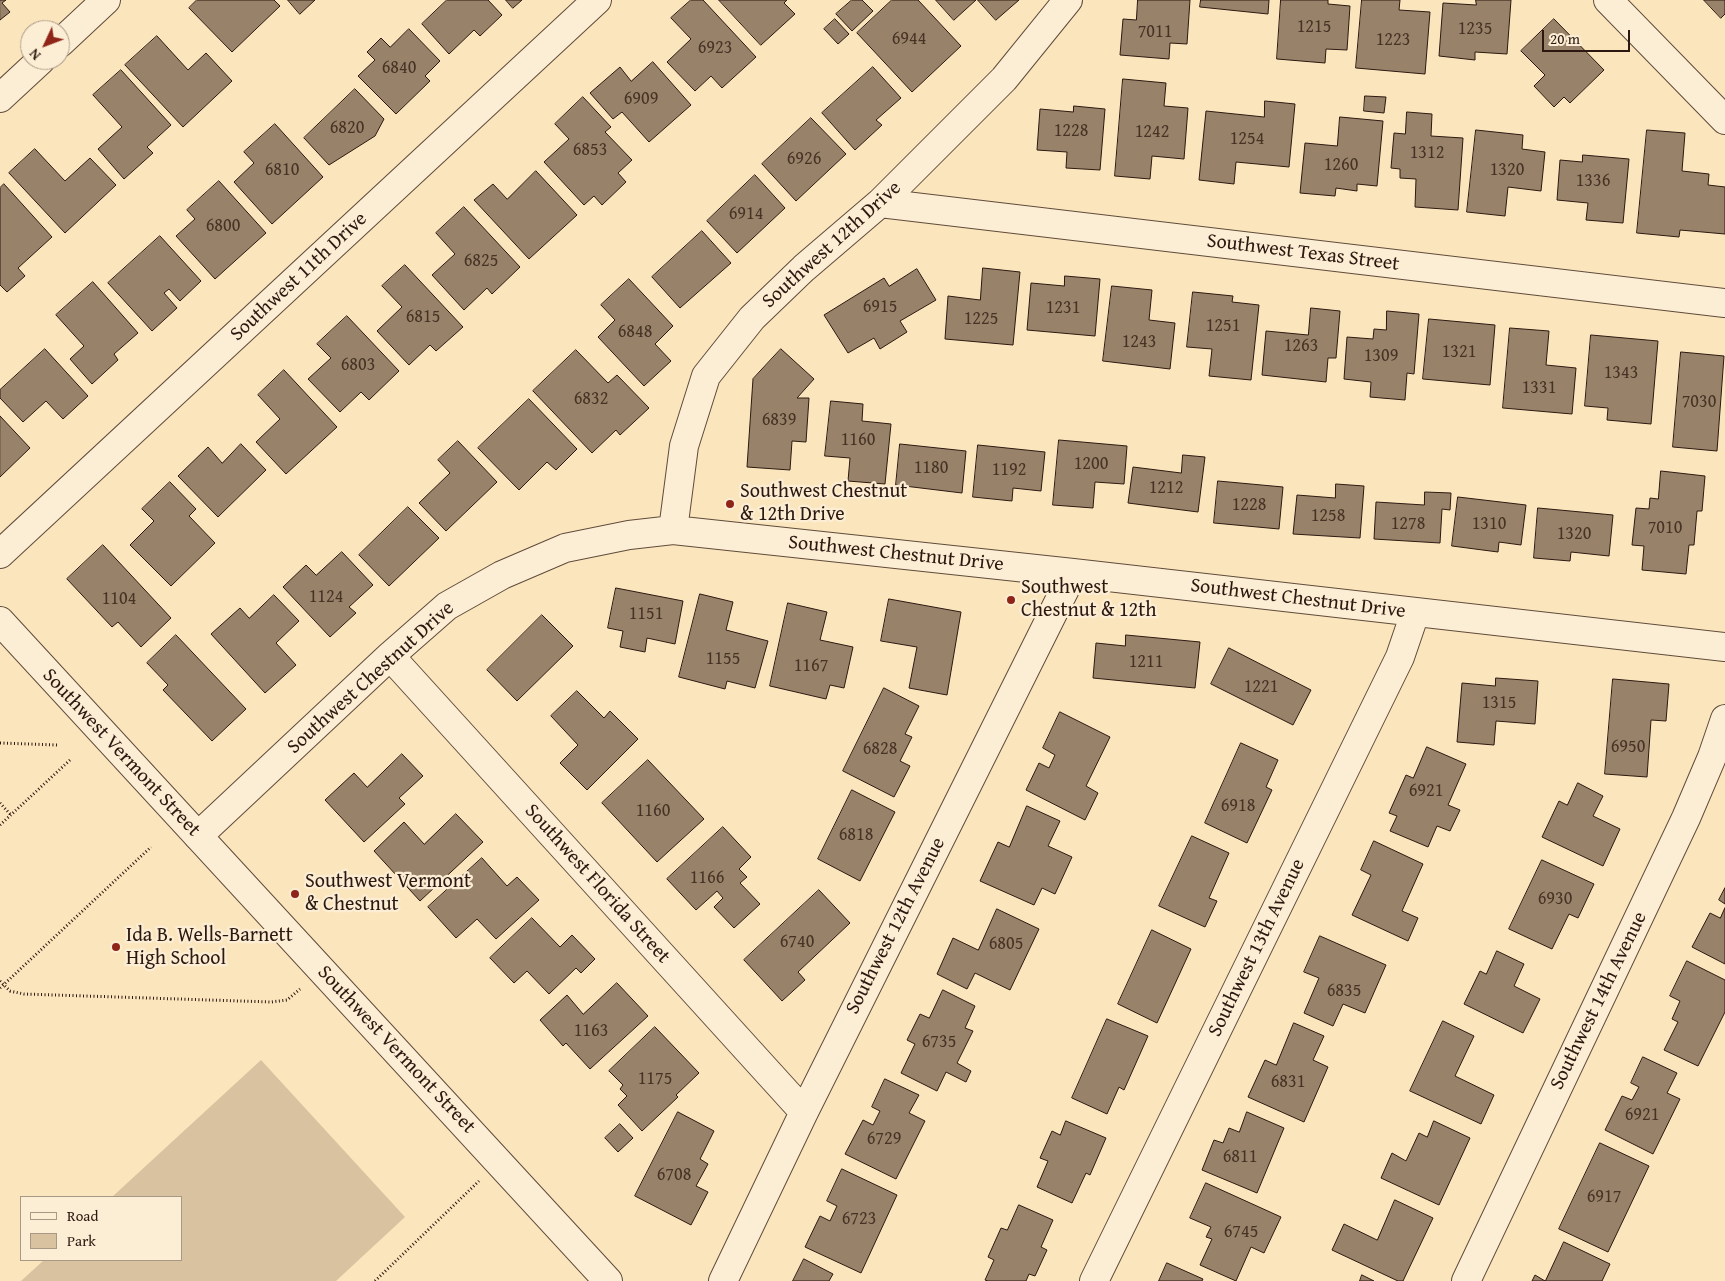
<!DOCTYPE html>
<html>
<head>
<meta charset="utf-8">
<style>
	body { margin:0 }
	#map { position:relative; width:1725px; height:1281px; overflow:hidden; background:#fbe5bd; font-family:"Gentium Book Plus",serif }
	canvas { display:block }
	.legend { position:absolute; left:20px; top:1196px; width:162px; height:65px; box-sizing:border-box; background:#fceed4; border:1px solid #a99886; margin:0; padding:6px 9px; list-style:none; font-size:15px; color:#2c1810 }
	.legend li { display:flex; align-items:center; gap:10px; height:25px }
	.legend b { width:25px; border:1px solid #a99886 }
	.north { position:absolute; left:20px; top:20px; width:50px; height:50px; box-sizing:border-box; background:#fceed4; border:1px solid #a99886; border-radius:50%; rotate:227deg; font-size:14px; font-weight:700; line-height:20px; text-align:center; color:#2c1810 }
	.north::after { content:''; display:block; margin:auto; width:18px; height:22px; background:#8f2418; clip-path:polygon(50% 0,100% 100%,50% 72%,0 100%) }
	.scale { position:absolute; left:1542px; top:30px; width:88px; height:22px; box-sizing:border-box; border:2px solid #2c1810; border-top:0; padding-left:6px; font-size:15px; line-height:18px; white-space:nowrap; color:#2c1810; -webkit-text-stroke:4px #fceed4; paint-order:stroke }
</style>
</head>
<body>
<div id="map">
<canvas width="1725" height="1281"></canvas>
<ul class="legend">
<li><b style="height:6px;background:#fceed4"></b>Road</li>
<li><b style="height:14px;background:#d8c2a0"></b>Park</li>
</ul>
<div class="north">N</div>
<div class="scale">20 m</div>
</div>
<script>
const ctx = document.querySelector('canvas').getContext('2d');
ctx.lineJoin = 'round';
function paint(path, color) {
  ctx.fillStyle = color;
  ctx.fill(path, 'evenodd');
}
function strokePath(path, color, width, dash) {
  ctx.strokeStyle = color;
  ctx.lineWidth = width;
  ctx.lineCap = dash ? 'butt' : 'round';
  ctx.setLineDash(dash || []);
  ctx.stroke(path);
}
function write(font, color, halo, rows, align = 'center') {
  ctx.font = font + ' "Gentium Book Plus",serif';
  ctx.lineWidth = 4.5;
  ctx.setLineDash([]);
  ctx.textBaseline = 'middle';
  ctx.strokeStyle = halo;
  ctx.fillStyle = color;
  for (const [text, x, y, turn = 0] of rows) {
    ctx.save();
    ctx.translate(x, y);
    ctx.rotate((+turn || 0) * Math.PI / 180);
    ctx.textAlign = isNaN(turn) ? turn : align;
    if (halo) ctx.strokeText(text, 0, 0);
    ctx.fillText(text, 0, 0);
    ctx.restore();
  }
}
paint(new Path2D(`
	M261 1060 405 1217 336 1281H21L44 1260H181V1197H112Z`), '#d8c2a0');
const building = new Path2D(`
	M0 0H6L2 3 10 12 0 20Z
	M197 0H274L280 6 232 52 189 8Z
	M288 0H315L300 14Z
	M447 0H488L502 15 480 36 474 30 449 54 422 24Z
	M506 0H522L513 8Z
	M691 0H703L756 57 722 88 711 76 695 91 667 62 691 39 671 18Z
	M719 0H787L784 3 795 14 761 45Z
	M852 0H862L873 11 852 31 836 14Z
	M892 0H918L961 46 912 92 857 33Z
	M936 0H976L954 20Z
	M978 0H1019L996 20Z
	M1138 0H1190L1187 44 1170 43 1169 59 1120 55 1123 19 1136 20Z
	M1201 0H1269L1268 14 1200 7Z
	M1281 0H1328V4L1350 6 1347 50 1326 49 1325 63 1277 59Z
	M1362 0H1400L1399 10 1430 12 1425 74 1356 68Z
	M1476 0H1511L1507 54 1475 52V60L1439 56 1443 3 1476 5Z
	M1704 0H1725V14L1721 18Z
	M835 19 849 34 838 44 824 29Z
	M1554 19 1604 70 1570 103 1564 97 1554 107 1534 86 1545 75 1521 51Z
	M409 29 440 61 425 76 430 81 396 114 358 76 375 60 367 52 381 38 390 47Z
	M157 36 188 70 206 53 232 81 183 127 125 65Z
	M653 62 691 105 649 142 622 112 613 119 590 93 620 67 631 81Z
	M873 67 901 98 876 120 882 125 855 150 822 113Z
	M121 70 171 125 147 147 153 153 124 179 98 149 122 127 93 95Z
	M1123 79 1166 83 1164 106 1188 108 1184 159 1152 156 1150 179 1115 176Z
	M355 89 384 119 375 136 329 165 304 138Z
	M1365 96 1386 97 1384 113 1364 111Z
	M583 97 611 127 605 132 632 160 618 173 626 182 602 205 594 196 584 205 544 162 569 139 555 124Z
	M1265 101 1295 104 1289 167 1236 162 1234 184 1199 180 1206 111 1264 117Z
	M1074 106 1105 109 1100 170 1066 168 1067 152 1037 150 1040 109 1073 112Z
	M1407 112 1432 114 1431 136 1463 138 1458 210 1415 207 1416 179 1400 178V169L1391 168 1394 133 1405 134Z
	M1340 117 1383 121 1377 186 1357 184V191L1336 188 1335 196 1300 193 1305 143 1337 146Z
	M811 118 846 154 796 201 762 164Z
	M275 124 323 177 272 224 234 182 254 163 244 152Z
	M1476 130 1523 135 1522 149 1545 152 1541 191 1508 187 1505 216 1467 212Z
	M1647 130 1685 133 1682 171 1709 174 1708 185 1725 187V234L1680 230 1679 237 1637 233Z
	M35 149 65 181 90 158 116 185 65 233 9 173Z
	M1583 155 1629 159 1623 223 1586 220 1588 203 1557 200 1560 160 1582 162Z
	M536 171 577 215 529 259 474 200 493 184 507 199Z
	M755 175 785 208 737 253 707 221Z
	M219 181 266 233 215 279 176 236 195 219 187 210Z
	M4 184 52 237 18 268 25 276 7 292 0 285V188Z
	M464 207 520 267 492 294 487 288 464 310 432 275 455 254 436 233Z
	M702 231 731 263 680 308 652 277Z
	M160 236 201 281 180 301 169 289 164 293 177 308 152 331 108 283Z
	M405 265 463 327 436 351 430 345 409 365 377 331 402 307 382 286Z
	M983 268 1020 272 1013 345 945 339 948 296 980 300Z
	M917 269 936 300 900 321 907 332 880 349 874 338 848 353 824 315 884 278 889 286Z
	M1065 276 1100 279 1095 336 1027 330 1031 283 1064 286Z
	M629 279 673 326 655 344 671 361 644 386 598 337 615 320 601 305Z
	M93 282 138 333 114 354 118 360 92 384 70 359 84 346 56 315Z
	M1112 286 1152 290 1149 320 1175 323 1170 369 1103 361Z
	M1193 292 1233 296 1232 302 1259 305 1251 380 1209 376 1212 349 1187 347Z
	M1311 308 1340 311 1336 358H1328L1326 382 1262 375 1266 331 1308 335Z
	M1387 311 1419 314 1414 374 1407 373 1405 400 1370 397 1371 382 1344 379 1347 337 1373 339 1374 329 1386 330Z
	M347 316 399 371 369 400 361 392 340 412 308 379 331 358 317 344Z
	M1429 319 1495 325 1490 385 1423 379Z
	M1510 328 1549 331 1546 365 1576 368 1572 414 1503 408Z
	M1591 335 1658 341 1651 424 1607 420 1608 408 1585 406Z
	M45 349 88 396 63 419 46 401 23 422 0 398V390Z
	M781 349 814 379 797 398H809L806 442 792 441 790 470 747 467 753 379Z
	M576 350 608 383 617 375 649 408 620 435 616 430 592 453 533 391Z
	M1681 352 1724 356 1717 451 1673 447Z
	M284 370 337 427 286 474 256 442 280 419 258 395Z
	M529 399 577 449 556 470 547 462 519 490 478 448Z
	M831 401 863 404 862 421 891 424 885 484 848 481 850 458 825 456Z
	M0 416 30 448 0 477Z
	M1059 440 1127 446 1124 484 1095 482 1093 508 1053 505Z
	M458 441 497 482 446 531 419 503 450 473 438 460Z
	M241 444 266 470 218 517 178 476 208 447 222 463Z
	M900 444 966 451 962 493 896 485Z
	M978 445 1045 452 1041 491 1013 488 1012 501 973 497Z
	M1183 455 1205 457 1198 512 1128 503 1133 467 1181 473Z
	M1661 471 1705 476 1702 511H1697L1694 545H1689L1686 574 1642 570 1644 546 1632 545 1636 508 1649 509 1650 498 1658 499Z
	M1218 481 1283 487 1279 529 1214 523Z
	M170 482 196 509 189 516 215 543 171 586 130 545 154 521 142 509Z
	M1336 484 1364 486 1360 538 1293 534 1297 495 1335 498Z
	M1425 492 1451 493 1450 510 1442 509 1440 543 1374 539 1376 502 1424 505Z
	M1458 497 1526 505 1521 545 1499 542 1498 552 1452 546Z
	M408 507 439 538 389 586 359 555Z
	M1538 508 1613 515 1609 556 1571 552 1570 561 1534 558Z
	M103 545 171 618 141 647 118 622 112 627 67 579Z
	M342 552 373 585 349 607 356 613 330 637 283 587 306 565 316 575Z
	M616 588 683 601 675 644 647 638 645 652 620 647 623 631 608 628Z
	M700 594 733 602 726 630 768 641 755 688 727 681 725 689 679 677Z
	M274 595 299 621 276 643 296 665 265 693 211 634 240 608 249 618Z
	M889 599 961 612 947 695 909 688 917 647 881 641Z
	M788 603 827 612 820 640 853 647 844 688 830 685 826 699 770 686Z
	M542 615 573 646 517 701 487 670Z
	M176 635 246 709 212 741 163 690 168 685 147 663Z
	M1126 635 1200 642 1195 688 1093 678 1096 643 1125 646Z
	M1229 648 1311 690 1293 725 1211 684Z
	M1496 678 1538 681 1535 724 1496 721 1494 745 1457 742 1462 683 1495 686Z
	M1613 679 1669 684 1666 721 1651 720 1647 777 1605 774Z
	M884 688 919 706 905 734 912 737 900 761 910 766 894 797 843 771Z
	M577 691 604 718 610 711 638 739 587 790 560 763 578 745 551 716Z
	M1060 712 1110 737 1086 786 1098 793 1085 820 1026 790 1039 763 1049 768 1055 755 1043 748Z
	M1241 743 1278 760 1266 787 1272 790 1247 843 1205 823Z
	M1427 747 1466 764 1448 805 1460 810 1450 831 1437 826 1428 847 1390 831 1397 816 1389 813 1406 775 1413 778Z
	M402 754 423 776 399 798 405 804 364 842 325 800 354 773 367 787Z
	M648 760 704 819 657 862 602 803Z
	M1578 783 1603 796 1593 816 1620 829 1603 866 1542 837 1559 801 1567 805Z
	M852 790 895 812 860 881 818 859Z
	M1027 806 1060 821 1048 846 1072 857 1055 894 1042 888 1034 905 980 881 998 842 1009 847Z
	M456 814 483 842 420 901 374 851 404 822 424 844Z
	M723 827 751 857 739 869 747 877 740 883 760 904 734 928 714 907 723 898 717 891 696 910 667 879Z
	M1192 836 1229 853 1209 898 1217 901 1205 927 1159 906Z
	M1374 841 1423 864 1402 911 1418 918 1408 941 1352 915 1371 875 1361 870Z
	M482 858 507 886 517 877 539 900 496 939 477 919 456 938 428 907Z
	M1542 860 1594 884 1578 918 1569 914 1552 949 1509 929Z
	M1725 888V904L1719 900Z
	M819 890 850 923 798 972 805 980 782 1001 744 960Z
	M1725 908V964L1692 947 1710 913 1720 918Z
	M997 909 1039 929 1010 990 975 973 967 989 937 974 953 938 978 950Z
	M532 918 560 947 572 935 595 959 581 973 576 968 549 994 527 971 514 983 490 958Z
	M1152 930 1191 949 1157 1023 1118 1004Z
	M1320 936 1386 965 1365 1013 1343 1004 1333 1026 1304 1013 1319 978 1304 972Z
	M1497 951 1524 964 1514 986 1540 999 1523 1033 1464 1004 1480 971 1486 974Z
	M1687 961 1725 980V1012L1698 1066 1664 1050 1678 1022 1672 1019 1680 1001 1670 996Z
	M617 983 648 1016 590 1069 566 1043 563 1046 540 1020 567 995 583 1014Z
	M943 990 975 1006 965 1028 973 1031 957 1063 971 1071 966 1082 946 1072 937 1091 901 1073 915 1044 907 1040 920 1014 929 1018Z
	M1107 1019 1148 1036 1124 1090 1119 1087 1107 1114 1072 1098Z
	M1443 1021 1474 1036 1455 1076 1494 1095 1481 1124 1410 1091Z
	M1294 1023 1324 1036 1313 1060 1328 1067 1304 1122 1248 1097 1265 1060 1276 1065Z
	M655 1027 699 1073 676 1095 678 1097 642 1131 618 1105 627 1096 620 1089 623 1085 609 1071Z
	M1643 1057 1677 1073 1667 1093 1680 1099 1653 1154 1605 1130 1622 1096 1632 1100 1639 1087 1631 1083Z
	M885 1079 919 1095 909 1113 925 1121 896 1179 845 1154 863 1120 873 1125 880 1111 872 1107Z
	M678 1112 714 1131 700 1159 708 1164 696 1186 708 1192 691 1225 635 1196Z
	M1247 1112 1284 1128 1257 1193 1202 1170 1214 1140 1223 1143 1229 1128 1239 1132Z
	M1066 1121 1106 1138 1090 1175 1086 1173 1072 1203 1037 1187 1048 1161 1040 1158 1052 1131 1060 1135Z
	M1434 1121 1470 1138 1439 1205 1381 1178 1392 1153 1406 1161 1419 1133 1427 1137Z
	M620 1124 633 1138 618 1152 605 1138Z
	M1600 1143 1649 1166 1608 1252 1559 1229Z
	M842 1169 897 1195 861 1273 805 1247 820 1216 830 1221 837 1206 827 1201Z
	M1206 1183 1281 1217 1264 1253 1251 1247 1236 1281 1200 1265 1212 1239 1206 1237 1211 1227 1190 1218Z
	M1395 1200 1433 1218 1403 1281H1398L1332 1250 1344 1224 1377 1240Z
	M1019 1205 1053 1220 1041 1247 1047 1250 1035 1276 1029 1274 1026 1281H988L985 1280 994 1260 988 1257 1001 1228 1007 1230Z
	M1564 1242 1610 1264 1602 1281H1532L1535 1275 1545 1281Z
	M804 1259 833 1274 829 1281H793Z
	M1167 1263 1203 1279 1202 1281H1159Z
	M1362 1275 1374 1281H1360Z`);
paint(building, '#98836a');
strokePath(building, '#2c1810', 1);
const minor = new Path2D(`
	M1608 0 1725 120
	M60 43 106 0
	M0 98 41 60
	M880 203 1725 303
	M673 530 684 446 706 376 752 318 804 268 880 203 1004 79 1068 0
	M0 554 597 0
	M390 656 804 1112
	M198 836 390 656 447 606 502 575 565 548 629 535 673 530 1073 573 1725 647
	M723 1281 804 1112 1073 573
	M1094 1281 1400 657 1415 613
	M1466 1281 1686 818 1712 757 1725 719`);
const tertiary = new Path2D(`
	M0 621 608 1281`);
strokePath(minor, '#604b3b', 30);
strokePath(tertiary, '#604b3b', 30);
strokePath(new Path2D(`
	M0 743 57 745
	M0 803 11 815
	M0 825 70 760
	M0 981 10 991 24 994 271 1002 287 1000 300 989
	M0 988 151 847
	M375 1281 479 1181`), '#2c1810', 3, [1, 2.5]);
strokePath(minor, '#fceed4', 28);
strokePath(tertiary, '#fceed4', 28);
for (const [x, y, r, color] of [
	[730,504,5,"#8f2418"],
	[1011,600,5,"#8f2418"],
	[295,894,5,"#8f2418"],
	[116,947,5,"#8f2418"]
]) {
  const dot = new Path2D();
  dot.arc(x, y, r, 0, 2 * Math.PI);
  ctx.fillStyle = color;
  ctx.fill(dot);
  strokePath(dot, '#fceed4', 2);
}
write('18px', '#473326', null, [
	["1215",1314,27],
	["1235",1475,29],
	["7011",1155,32],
	["6944",909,39],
	["1223",1393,40],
	["6923",715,48],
	["6840",399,68],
	["6909",641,99],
	["6820",347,128],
	["1228",1071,131],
	["1242",1152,132],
	["1254",1247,139],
	["6853",590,150],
	["1312",1427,153],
	["6926",804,159],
	["1260",1341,165],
	["6810",282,170],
	["1320",1507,170],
	["1336",1593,181],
	["6914",746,214],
	["6800",223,226],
	["6825",481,261],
	["6915",880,307],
	["1231",1063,308],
	["6815",423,317],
	["1225",981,319],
	["1251",1223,326],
	["6848",635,332],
	["1243",1139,342],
	["1263",1301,346],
	["1321",1459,352],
	["1309",1381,356],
	["6803",358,365],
	["1343",1621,373],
	["1331",1539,388],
	["6832",591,399],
	["7030",1699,402],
	["6839",779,420],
	["1160",858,440],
	["1200",1091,464],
	["1180",931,468],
	["1192",1009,470],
	["1212",1166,488],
	["1228",1249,505],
	["1258",1328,516],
	["1278",1408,524],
	["1310",1489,524],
	["7010",1665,528],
	["1320",1574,534],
	["1124",326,597],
	["1104",119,599],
	["1151",646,614],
	["1155",723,659],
	["1211",1146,662],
	["1167",811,666],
	["1221",1261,687],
	["1315",1499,703],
	["6950",1628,747],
	["6828",880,749],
	["6921",1426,791],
	["6918",1238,806],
	["1160",653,811],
	["6818",856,835],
	["1166",707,878],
	["6930",1555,899],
	["6740",797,942],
	["6805",1006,944],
	["6835",1344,991],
	["1163",591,1031],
	["6735",939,1042],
	["1175",655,1079],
	["6831",1288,1082],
	["6921",1642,1115],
	["6729",884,1139],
	["6811",1240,1157],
	["6708",674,1175],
	["6917",1604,1197],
	["6723",859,1219],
	["6745",1241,1232]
]);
write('20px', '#2c1810', '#fceed4', [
	["Southwest 12th Drive",832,245,-42],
	["Southwest Texas Street",1303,253,7],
	["Southwest 11th Drive",299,277,-43],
	["Southwest Chestnut Drive",896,554,6],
	["Southwest Chestnut Drive",1298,599,7],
	["Southwest Chestnut Drive",371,678,-42],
	["Southwest Vermont Street",121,753,47],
	["Southwest Florida Street",597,884,48],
	["Southwest 12th Avenue",896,926,-63],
	["Southwest 13th Avenue",1257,948,-64],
	["Southwest 14th Avenue",1599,1001,-64],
	["Southwest Vermont Street",396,1050,47]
]);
write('20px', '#2c1810', '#fceed4', [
	["Southwest Chestnut",740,492],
	["& 12th Drive",740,515],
	["Southwest",1021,588],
	["Chestnut & 12th",1021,611],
	["Southwest Vermont",305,882],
	["& Chestnut",305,905],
	["Ida B. Wells-Barnett",126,936],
	["High School",126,959]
], 'left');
</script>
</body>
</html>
